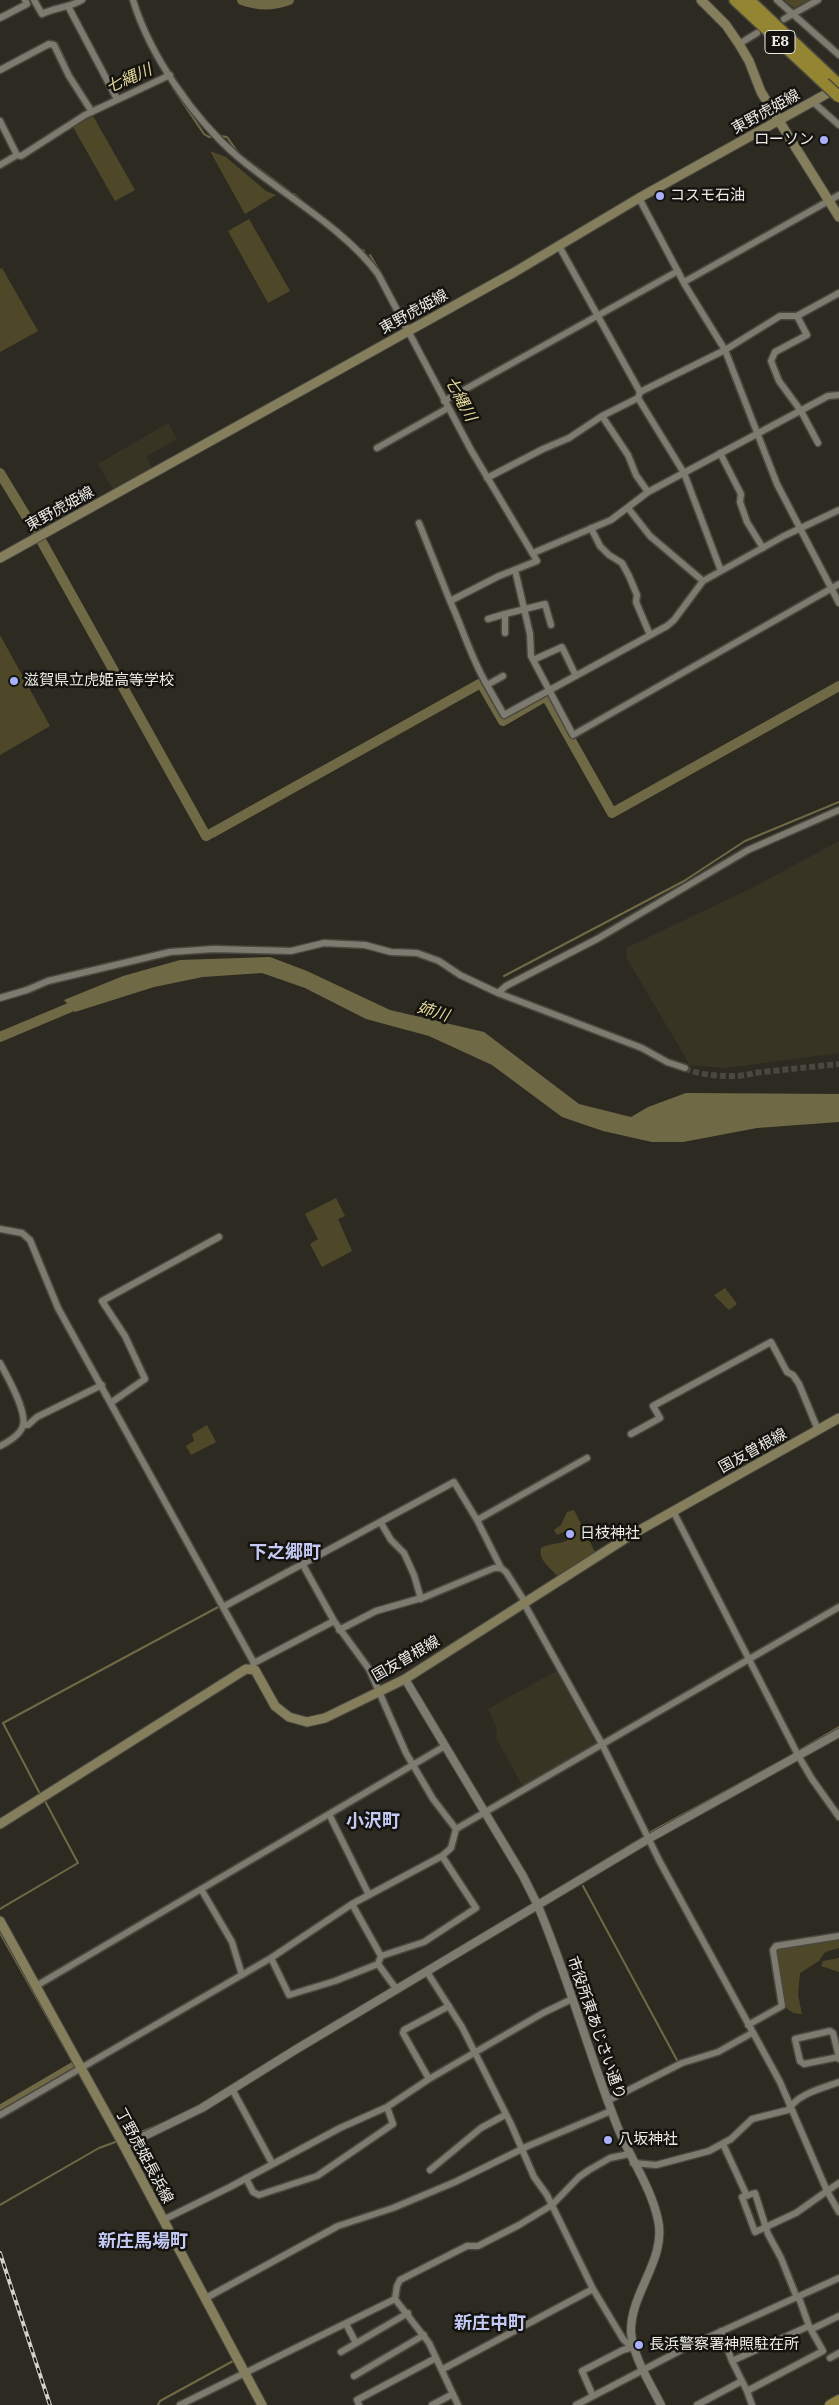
<!DOCTYPE html>
<html>
<head>
<meta charset="utf-8">
<style>
	body { margin:0 }
	canvas { display:block; background:#2d2b21 }
</style>
</head>
<body>
<canvas width="839" height="2405"></canvas>
<script>
const ctx = document.querySelector('canvas').getContext('2d');
ctx.lineJoin = 'round';
function paint(path, color) {
  ctx.fillStyle = color;
  ctx.fill(path, 'evenodd');
}
function strokePath(path, color, width, dash) {
  ctx.strokeStyle = color;
  ctx.lineWidth = width;
  ctx.lineCap = dash ? 'butt' : 'round';
  ctx.setLineDash(dash || []);
  ctx.stroke(path);
}
function write(font, color, halo, rows, align = 'center') {
  ctx.font = font + ' "IBM Plex Serif","Noto Sans JP",serif';
  ctx.lineWidth = 5;
  ctx.setLineDash([]);
  ctx.textBaseline = 'middle';
  ctx.strokeStyle = halo;
  ctx.fillStyle = color;
  for (const [text, x, y, turn = 0] of rows) {
    ctx.save();
    ctx.translate(x, y);
    ctx.rotate((+turn || 0) * Math.PI / 180);
    ctx.textAlign = isNaN(turn) ? turn : align;
    if (halo) ctx.strokeText(text, 0, 0);
    ctx.fillText(text, 0, 0);
    ctx.restore();
  }
}
paint(new Path2D(`
	M168 423 177 439 146 457 153 470 114 491 98 464Z
	M839 841V1053L724 1068 690 1065 626 957V948L754 887Z
	M556 1671 596 1744 523 1787 496 1738 497 1729 488 1709Z`), '#373424');
paint(new Path2D(`
	M784 0H809L794 8Z
	M93 116 135 190 115 201 73 127Z
	M210 151 226 157 266 191 276 195 245 214Z
	M249 219 290 291 268 303 228 231Z
	M2 268 38 331 0 352V269Z
	M0 635 50 726 0 755Z
	M336 1198 345 1216 338 1219 352 1251 322 1267 310 1244 318 1239 305 1214Z
	M725 1288 737 1304 729 1310 714 1295Z
	M207 1425 216 1442 191 1455 186 1446 194 1441 192 1434Z
	M574 1510 595 1552 557 1576C550 1567 538 1560 541 1548 552 1541 569 1547 572 1532L566 1531 557 1535 554 1530 561 1525 567 1512Z
	M839 1937V1948L825 1952 819 1961 800 1973 798 1995 802 2014C795 2014 788 2012 785 2005L775 1951 777 1947Z
	M839 1958V1972L821 1966 823 1961Z`), '#4e4828');
paint(new Path2D(`
	M270 957 307 971 390 1010 484 1032 579 1104 631 1117 648 1107 686 1093 839 1094V1122L757 1128 683 1142H652L603 1131 562 1117 492 1065 429 1036 366 1019 305 988 262 973 203 977 154 987 75 1012 64 1000 123 976 180 960Z`), '#706946');
strokePath(new Path2D(`
	M49 42 57 43 67 64
	M173 88 204 134 209 137 215 136
	M90 105 93 107 99 105
	M220 136 227 137 239 154 289 191
	M294 194 302 201
	M358 248 364 251
	M370 255 379 270
	M504 976 684 881 745 841 839 802
	M798 1751 839 1727
	M40 1794 3 1723 220 1606
	M649 1833 794 1754
	M583 1886 678 2062
	M547 1895 645 1836
	M0 1909 78 1863 45 1801
	M0 1933 76 2068
	M79 2074 105 2120
	M196 2107 339 2019
	M129 2137 163 2123
	M0 2205 99 2148 118 2141
	M158 2405 160 2401 233 2361`), '#706946', 2);
strokePath(new Path2D(`
	M242 0C259 6 272 6 289 0
	M0 473 37 534
	M42 542 206 836 208 835
	M212 833 481 683 503 721 546 696 612 813 839 686
	M0 1037 83 1002
	M0 2110 75 2066`), '#706946', 10);
strokePath(new Path2D(`
	M685 1068C697 1076 740 1079 753 1073L839 1064`), '#4a483e', 6, [6, 3]);
const minor = new Path2D(`
	M34 0 42 14C56 7 69 8 82 0
	M133 0C150 56 194 119 238 157 282 194 344 228 378 274L471 450 537 561 499 576 450 601 419 523
	M777 0 839 55
	M69 8 117 99
	M0 18 27 4 25 0
	M784 19 818 0
	M739 44 757 33
	M0 70 49 44 54 45 69 76 92 112
	M813 102 839 125
	M0 121 17 155
	M0 165 17 155 21 156 85 115 170 75
	M639 198 685 285 725 350 777 484 839 603
	M559 246 640 392
	M684 282 839 195
	M797 316 807 335 775 352 771 361 779 381 801 411 818 443
	M638 398 684 473 721 571
	M444 401 678 271
	M602 416 628 455 636 475 648 492
	M377 448 448 408
	M720 453 741 494 740 502 747 522 763 548
	M487 478 543 449 569 438 602 416 638 398 640 392 725 350 780 316H797L839 293
	M628 508 650 536 703 581
	M591 528 600 546 609 555 622 563 629 576 637 595 636 602 650 635
	M533 553 611 520 648 492 828 396 839 395
	M515 570 530 634 531 656 573 735 839 584
	M450 601C463 629 471 658 487 685L503 676
	M505 614 545 604 551 625
	M488 619 505 614V633
	M533 660 562 647 576 676
	M487 685 504 715 667 626 674 620 703 581 784 536 839 510
	M498 993 506 986 597 939 748 850 839 810
	M0 998 27 990 48 981 170 952 214 949 291 951 324 943 365 945 391 952 417 953 439 961 460 975 498 993 642 1048 667 1062 685 1068
	M0 1229 22 1233 30 1240 58 1308 223 1607
	M0 1363C7 1376 27 1411 23 1425 21 1435 8 1442 0 1446
	M112 1402 145 1379 125 1336 102 1301 219 1237
	M23 1425H28L37 1417 102 1385
	M631 1434 660 1418 653 1406 771 1342 787 1372 793 1375 799 1384 818 1430
	M673 1511 799 1757 812 1779 839 1817
	M477 1520 587 1458
	M381 1523 391 1540 404 1553 414 1575 421 1599
	M303 1565 334 1621
	M339 1630 376 1611 425 1597 494 1568H501
	M254 1663 334 1621 369 1669 406 1753 433 1799 456 1829
	M251 1669 254 1663 223 1607 454 1482 477 1520 501 1568 506 1572 525 1602 526 1607 602 1744 660 1862 780 2082 827 2191 839 2183
	M329 1814 369 1895
	M201 1889 232 1942 242 1975
	M352 1904 381 1956 378 1964 397 1990
	M381 1956 424 1942 476 1908 442 1856
	M271 1958 289 1995 335 1981 378 1964
	M427 1972 462 2027 511 2124 534 2177 547 2195 593 2289
	M36 1986 445 1746
	M748 2025 782 2006 773 1950 776 1946 839 1936
	M839 2057 804 2064 800 2061 795 2039 830 2031 833 2033 839 2057V2059
	M429 2079 403 2033 404 2030 449 2006
	M232 2089 272 2163
	M607 2101 682 2063 718 2052 752 2033
	M0 2115 271 1958 352 1904 442 1856 451 1848 456 1829 839 1607
	M723 2144 747 2196
	M633 2163 656 2165 709 2151 731 2139 752 2119 788 2110C799 2093 821 2089 839 2082
	M430 2170 481 2128 505 2115
	M246 2178 253 2192 259 2195 317 2176 393 2124 387 2107
	M163 2220 230 2187 340 2128 387 2107 429 2079 543 2013 572 1999
	M206 2298 338 2226 393 2208 455 2182 528 2146 611 2111
	M797 2298 781 2258 768 2234 755 2193 742 2197 755 2232 796 2213 827 2191 839 2212
	M346 2324 356 2343
	M812 2329 839 2316
	M721 2331 732 2361 747 2391 823 2351 809 2326 799 2298
	M341 2352 408 2313
	M830 2358 839 2353
	M732 2361 809 2326
	M443 2369 593 2289 623 2339 627 2343 632 2342
	M354 2376 424 2335
	M747 2391 752 2405
	M593 2396 582 2371 623 2350 634 2347
	M180 2405 395 2299
	M359 2405 357 2400 436 2358
	M432 2405 453 2394
	M458 2405 429 2343 395 2299 397 2286 400 2280 467 2246H478L519 2225 552 2205 579 2177 589 2170 610 2158 629 2154
	M576 2405 689 2346 839 2278
	M697 2405 742 2381`);
const tertiary = new Path2D(`
	M405 1679 523 1876 538 1906C568 1977 588 2051 616 2123 628 2155 651 2186 658 2220 667 2259 630 2293 631 2332 633 2357 650 2383 661 2405
	M124 2146 202 2108 295 2050 650 1838 839 1733`);
const secondary = new Path2D(`
	M701 0 726 25 739 44 749 61 761 92 839 217
	M0 558 513 273 639 198 837 88
	M0 1824 246 1669 255 1670 275 1706 289 1717 307 1722 325 1718 405 1679 631 1535 839 1418
	M0 1921 124 2146 262 2405`);
const trunk = new Path2D(`
	M830 2405 839 2400`);
const motorway = new Path2D(`
	M735 0 824 83
	M749 0 839 85`);
strokePath(minor, '#49473f', 9);
strokePath(tertiary, '#49473f', 10);
strokePath(secondary, '#49473f', 11);
strokePath(trunk, '#49473f', 12);
strokePath(motorway, '#49473f', 14);
strokePath(minor, '#7d7b6f', 6);
strokePath(tertiary, '#7d7b6f', 8);
strokePath(secondary, '#847e5d', 9);
strokePath(trunk, '#90833f', 10);
strokePath(motorway, '#948533', 11);
const rail = new Path2D(`
	M0 2253 50 2405`);
strokePath(rail, '#d2d1ca', 4);
strokePath(rail, '#14130f', 2, [5.5]);
const motorwayBridge = new Path2D(`
	M824 83 839 97`);
strokePath(motorwayBridge, '#49473f', 14, []);
strokePath(motorwayBridge, '#948533', 11);
for (const [x, y, r, color] of [
	[824,140,5,"#a9b0fc"],
	[660,196,5,"#a9b0fc"],
	[14,681,5,"#a9b0fc"],
	[570,1534,5,"#a9b0fc"],
	[608,2140,5,"#a9b0fc"],
	[639,2345,5,"#a9b0fc"]
]) {
  const dot = new Path2D();
  dot.arc(x, y, r, 0, 2 * Math.PI);
  ctx.fillStyle = color;
  ctx.fill(dot);
  strokePath(dot, '#14130f', 2);
}
for (const [x, y, w] of [
	[780,42,30]
]) {
  const box = new Path2D();
  box.roundRect(x - w / 2, y - 11.5, w, 23, 4);
  ctx.fillStyle = '#14130f';
  ctx.fill(box);
  strokePath(box, '#ecebe5', 1);
}
write('bold 14px', '#ecebe5', null, [
	["E8",780,42]
]);
write('15px', '#ecebe5', '#14130f', [
	["東野虎姫線",766,112,-29],
	["東野虎姫線",414,312,-29],
	["東野虎姫線",60,509,-29],
	["国友曽根線",753,1451,-29],
	["国友曽根線",406,1659,-30],
	["市役所東あじさい通り",596,2028,71],
	["丁野虎姫長浜線",144,2156,62]
]);
write('15px', '#ecebe5', '#14130f', [
	["ローソン",814,140,"right"],
	["コスモ石油",670,196],
	["滋賀県立虎姫高等学校",24,681],
	["日枝神社",580,1534],
	["八坂神社",618,2140],
	["長浜警察署神照駐在所",649,2345]
], 'left');
write('italic 16px', '#e2d798', '#14130f', [
	["七縄川",129,79,-24],
	["七縄川",460,399,62],
	["姉川",433,1012,17]
]);
write('bold 18px', '#c3c9f3', '#14130f', [
	["下之郷町",285,1553],
	["小沢町",373,1822],
	["新庄馬場町",143,2242],
	["新庄中町",490,2324]
]);
</script>
</body>
</html>
